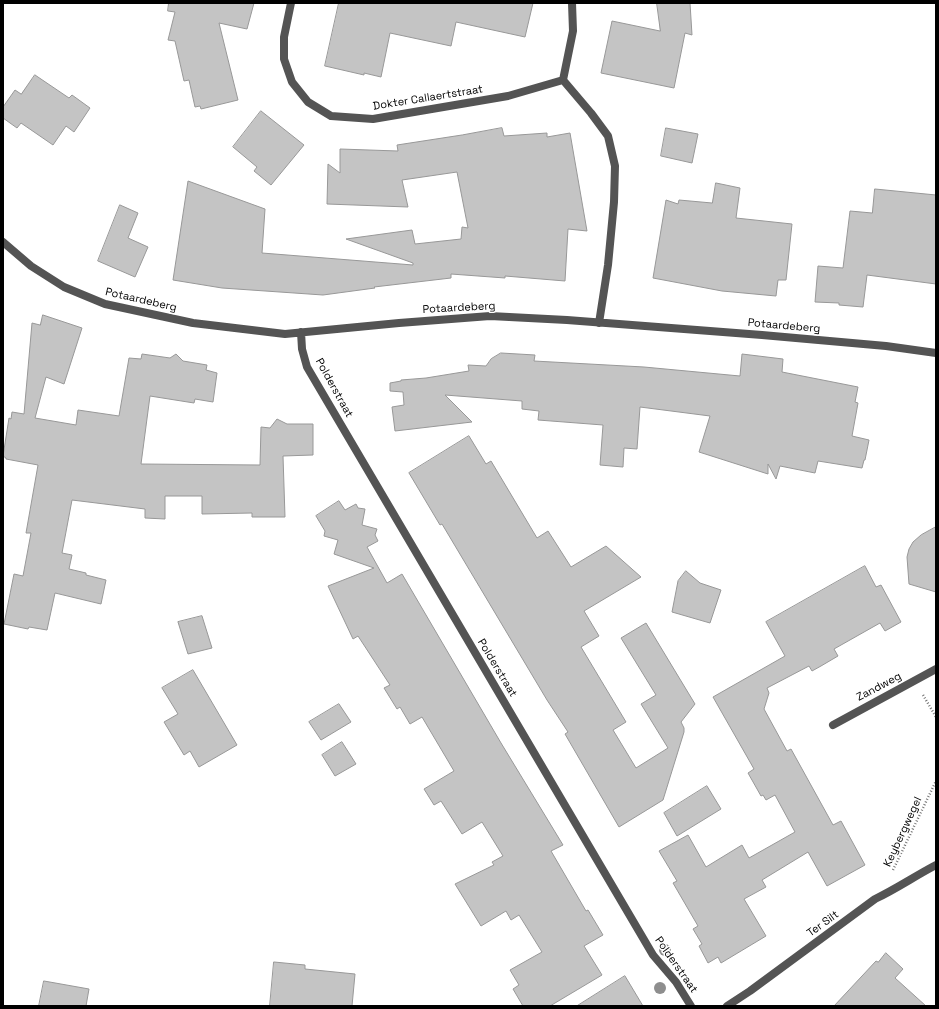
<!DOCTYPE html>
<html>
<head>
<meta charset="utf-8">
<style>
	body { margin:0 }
	#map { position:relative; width:939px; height:1009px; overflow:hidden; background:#fff; font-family:"Space Grotesk",sans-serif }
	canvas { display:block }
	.frame { position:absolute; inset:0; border:4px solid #000; pointer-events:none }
</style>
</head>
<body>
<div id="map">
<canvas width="939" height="1009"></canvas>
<div class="frame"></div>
</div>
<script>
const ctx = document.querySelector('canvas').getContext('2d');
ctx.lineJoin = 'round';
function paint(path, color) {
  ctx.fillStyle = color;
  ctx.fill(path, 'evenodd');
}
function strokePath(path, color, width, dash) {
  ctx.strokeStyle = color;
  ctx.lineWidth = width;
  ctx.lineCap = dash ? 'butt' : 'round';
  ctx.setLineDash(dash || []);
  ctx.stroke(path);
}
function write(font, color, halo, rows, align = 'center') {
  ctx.font = font + ' "Space Grotesk",sans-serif';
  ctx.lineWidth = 3;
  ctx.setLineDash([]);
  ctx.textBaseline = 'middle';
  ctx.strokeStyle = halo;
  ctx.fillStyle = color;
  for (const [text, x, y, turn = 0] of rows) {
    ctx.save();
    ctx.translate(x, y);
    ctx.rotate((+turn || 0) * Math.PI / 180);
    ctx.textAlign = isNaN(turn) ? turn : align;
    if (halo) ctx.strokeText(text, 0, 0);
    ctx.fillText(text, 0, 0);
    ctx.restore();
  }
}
const building = new Path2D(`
	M169 3H254L247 29 219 23 238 100 201 109 200 106 195 107 189 80 184 81 175 41 168 40 175 12 168 11Z
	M339 3H533L525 37 456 22 451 46 390 33 381 77 364 73V75L325 66Z
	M657 3H690L692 35 685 33 674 88 601 73 612 21 660 31Z
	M35 75 69 98 72 95 90 108 74 132 66 126 53 145 21 123 17 128 3 118V107L15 90 21 94Z
	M261 111 304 145 271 185 254 171 257 167 233 147Z
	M502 128 504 136 547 133V137L570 133 587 231 568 229 565 281 505 276V278L451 274V278L374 287 375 288 323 295 222 288 173 280 188 181 265 209 262 253 413 265V263L346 239 412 230 415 244 461 239 462 227 468 228 457 172 402 180 408 207 327 204 328 164 340 173V149L398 151 397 145 462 135Z
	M666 128 698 134 692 163 661 156Z
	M716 183 740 188 736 218 792 224 786 280H778L776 296 722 291 653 278 666 200 678 204 679 200 712 203Z
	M875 189 936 195V284L867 275 863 307 839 305V303L815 302 818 266 843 268 850 211 872 213Z
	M120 205 138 213 128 238 148 247 135 277 98 261Z
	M43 315 82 328 64 384 46 377 35 418 76 425 78 410 119 416 129 358 141 359 142 354 170 358 176 354 183 361 207 365 206 370 217 373 213 402 195 399 194 403 150 396 141 464 260 465 261 427 270 428 277 419 287 424H313V455L283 456 285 517H252V513L202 514V496H165V519L145 518V509L72 500 62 553 72 555 69 569 86 573V575L106 580 101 604 55 593 47 630 29 627 28 629 4 624 14 574 23 576 31 533H26L38 465 6 459V458L3 456 9 418 11 419 12 412 24 414 32 323 40 325Z
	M501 353 535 355 534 361 644 367 740 376 742 354 783 359 782 372 858 387 855 402 858 403 852 436 869 440 865 460H864L862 468 818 461 815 473 780 466 776 479 768 464V474L699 452 710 416 640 407 637 449 624 448 623 467 600 465 603 425 538 420 539 411 522 409V401L445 395 472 422 395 431 392 407 404 405 403 392 390 391V383L401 381V380L426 378 469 371 468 365 486 366 491 359Z
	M469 436 486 464 491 461 537 538 548 531 571 567 606 546 641 577 584 611 599 636 581 647 626 722 613 730 636 768 668 748 641 704 656 695 621 638 646 623 695 704 681 722 684 728V732L663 800 619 827 565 734 568 732 547 700 442 524 440 525 409 473Z
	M339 501 345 510 356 504 358 508 365 509 362 525 377 529 375 535 378 541 367 547 387 583 402 574 501 743 563 845 551 851 586 911 588 910 603 935 584 946 602 975 550 1006H523L513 989 519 985 510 970 542 952 519 915 511 920 506 911 481 926 455 884 494 865 492 862 503 856 482 822 462 834 441 801 434 805 424 789 454 771 422 717 410 724 400 707 397 709 384 688 390 685 358 636 353 639 328 586 374 568 334 554 338 540 324 536 325 531 316 516Z
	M936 527V592L909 584 907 557 909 549 913 542 921 535Z
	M865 566 876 587 881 585 901 622 885 631 880 623 834 649 838 656 821 666 812 671 809 666 767 688 769 693 764 709 787 751 791 749 833 825 841 821 865 865 827 886 808 852 762 880 766 887 744 899 766 936 721 963 718 957 708 963 699 946 702 944 693 929 698 926 673 883 677 881 659 851 688 835 706 867 742 845 749 858 795 832 775 795 766 800 763 795 761 796 748 773 754 769 713 697 785 656 766 622Z
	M686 571 700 583 721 590 710 623 672 612 678 581Z
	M202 616 212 648 188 654 178 622Z
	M193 670 237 745 199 767 190 751 184 755 164 722 178 714 162 688Z
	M339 704 351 722 321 740 309 722Z
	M342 742 356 764 335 776 322 755Z
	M707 786 721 809 677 836 664 813Z
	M886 953 903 969 895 978 926 1006H834L876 961 878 962Z
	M274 962 305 965V969L355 974 352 1006H270Z
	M625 976 643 1006H577Z
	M44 981 89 989 86 1006H39Z`);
paint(building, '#c4c4c4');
strokePath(building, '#989898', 1);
strokePath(new Path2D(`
	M923 695 936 717
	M893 870 936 781`), '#767676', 2.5, [1, 2]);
strokePath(new Path2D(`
	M291 3 284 37V59L292 82 308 102 331 116 373 119 508 96 563 80
	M563 80 591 113 608 136 615 166 614 202 608 265 599 323
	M563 80 573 31 572 3
	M3 242 31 266 64 287 105 304 193 323 285 334 399 323 490 316 567 320 762 335 886 346 936 353
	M301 332 302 349 307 367 653 955 676 982 691 1006
	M833 725 936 669
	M727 1006 750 991 875 899C896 889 915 876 936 865`), '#545454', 8);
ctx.fillStyle = '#8e8e8e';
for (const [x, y] of [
	[665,950],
	[660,988]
]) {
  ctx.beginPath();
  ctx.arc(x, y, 6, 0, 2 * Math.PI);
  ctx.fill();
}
write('11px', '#000', '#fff', [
	["Dokter Callaertstraat",428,98,-9],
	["Potaardeberg",141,300,13],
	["Potaardeberg",459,308,-3],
	["Potaardeberg",784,326,5],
	["Polderstraat",334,388,61],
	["Polderstraat",497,668,59],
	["Zandweg",879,687,-28],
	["Keybergwegel",903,832,-65],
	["Ter Silt",823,924,-36],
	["Polderstraat",676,965,55]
]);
</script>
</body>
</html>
